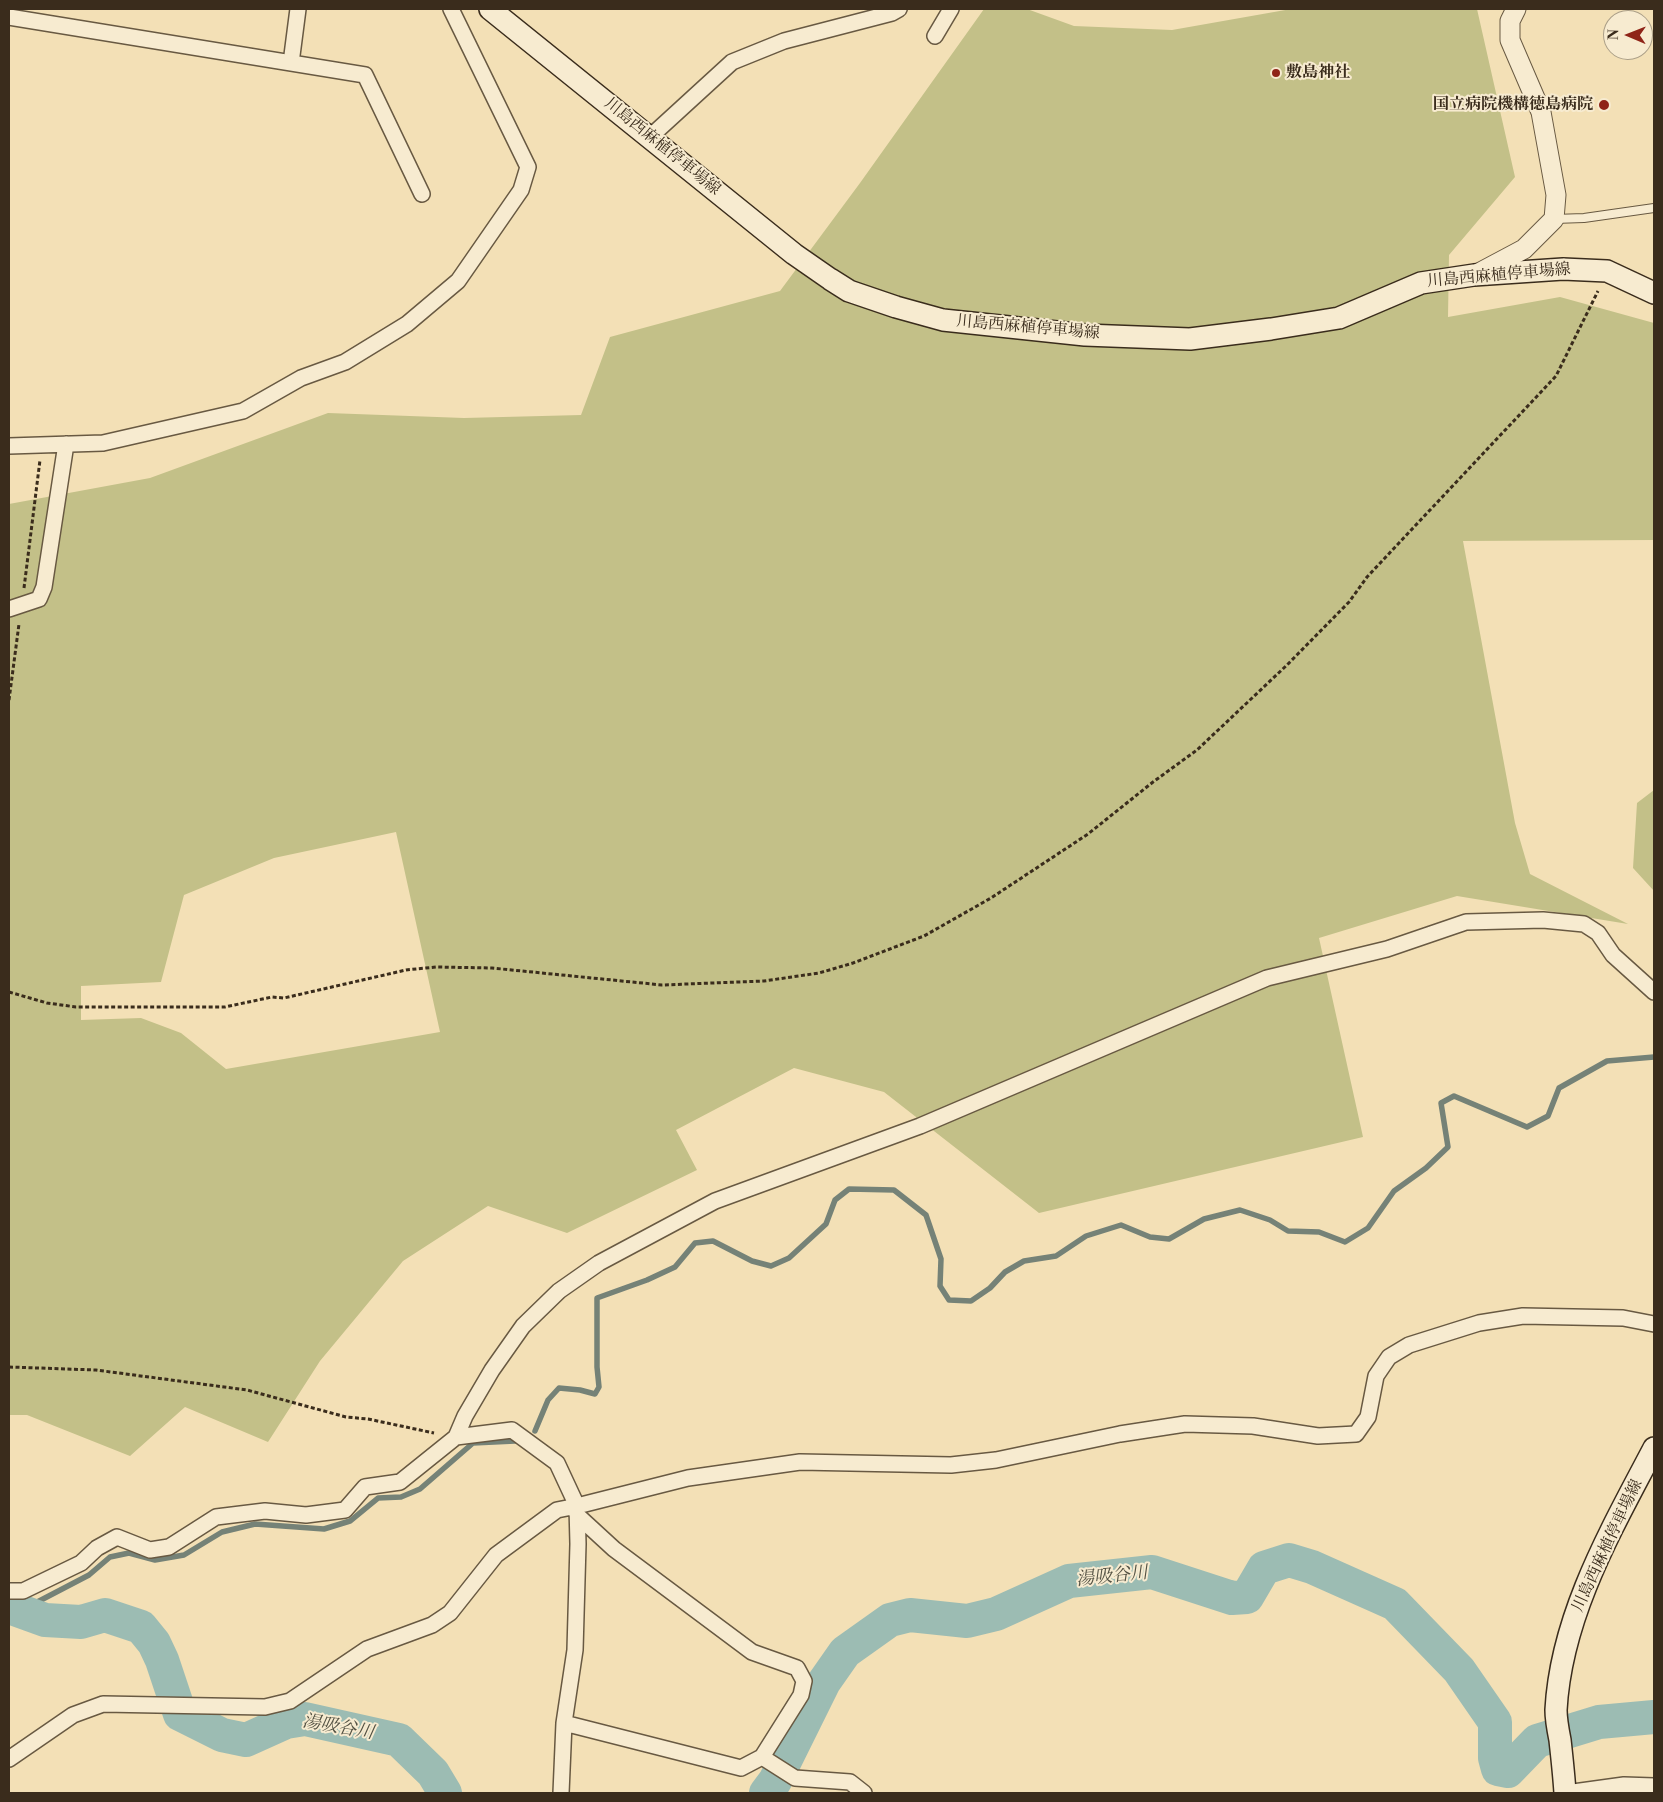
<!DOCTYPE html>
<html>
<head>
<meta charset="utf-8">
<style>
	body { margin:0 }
	#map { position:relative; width:1663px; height:1802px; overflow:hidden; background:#f3e0b6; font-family:"Libre Bodoni",serif }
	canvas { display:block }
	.frame { position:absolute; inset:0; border:10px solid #3a2c1c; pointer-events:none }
	.north { position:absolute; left:1603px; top:10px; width:50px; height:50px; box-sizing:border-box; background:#f7ebd0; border:1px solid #ab9f88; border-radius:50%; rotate:271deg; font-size:14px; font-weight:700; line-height:20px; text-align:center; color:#3a2c1c }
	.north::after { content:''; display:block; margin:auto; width:18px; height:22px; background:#8f2418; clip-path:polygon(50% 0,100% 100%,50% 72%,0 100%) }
</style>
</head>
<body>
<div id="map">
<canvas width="1663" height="1802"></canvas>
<div class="frame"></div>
<div class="north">N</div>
</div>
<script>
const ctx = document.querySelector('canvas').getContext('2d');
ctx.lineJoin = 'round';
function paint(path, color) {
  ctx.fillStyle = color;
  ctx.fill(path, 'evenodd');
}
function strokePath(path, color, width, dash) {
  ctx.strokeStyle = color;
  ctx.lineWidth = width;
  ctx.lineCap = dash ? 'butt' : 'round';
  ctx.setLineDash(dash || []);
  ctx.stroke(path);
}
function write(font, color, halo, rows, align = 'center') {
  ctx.font = font + ' "Libre Bodoni","Noto Serif JP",serif';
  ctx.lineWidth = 4;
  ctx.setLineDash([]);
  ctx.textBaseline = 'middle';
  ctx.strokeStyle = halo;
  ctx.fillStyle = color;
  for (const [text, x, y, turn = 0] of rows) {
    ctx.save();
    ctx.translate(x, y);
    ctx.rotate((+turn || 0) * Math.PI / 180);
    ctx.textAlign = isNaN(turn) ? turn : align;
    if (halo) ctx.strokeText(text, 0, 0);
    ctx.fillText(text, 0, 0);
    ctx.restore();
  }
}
paint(new Path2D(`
	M984 9H1027L1074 26 1172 30 1291 9H1477L1515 177 1449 255 1448 317 1560 297 1654 323V540L1463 541 1515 823 1530 874 1628 924 1457 896 1319 938 1363 1137 1039 1213 884 1092 794 1068 676 1130 697 1170 567 1233 488 1206 403 1261 320 1361 268 1442 185 1407 130 1456 27 1415H9V504L150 478 328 413 464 418 581 415 610 337 780 291 860 183ZM396 832 440 1032 226 1069 181 1033 141 1018 81 1020V986L161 982 184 895 274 858Z
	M1654 790V891L1633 868 1637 803Z`), '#c3c088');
strokePath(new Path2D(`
	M535 1431 548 1400 559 1388 580 1390 595 1394 599 1387 597 1367V1298L647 1280 675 1267 695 1243 713 1241 752 1261 771 1266 789 1258 826 1224 835 1200 849 1189 894 1190 926 1215 941 1259 940 1286 949 1300 971 1301 990 1288 1005 1272 1024 1261 1056 1256 1086 1236 1121 1225 1150 1237 1169 1239 1204 1219 1240 1210 1270 1220 1288 1231 1319 1232 1345 1242 1368 1228 1394 1191 1426 1168 1448 1147 1441 1103 1454 1096 1527 1127 1548 1116 1559 1088 1607 1061 1654 1057
	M20 1611 89 1575 110 1557 129 1553 155 1560 184 1555 222 1532 255 1524 324 1529 350 1521 378 1498 401 1497 420 1489 473 1443 515 1441`), '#758277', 5.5);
strokePath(new Path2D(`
	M9 1607 45 1620 81 1622 105 1615 141 1627 154 1643 162 1660 180 1714 222 1735 246 1740 286 1722 305 1719 399 1740 433 1773 445 1793
	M766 1793 775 1781 824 1682 845 1652 890 1620 910 1615 967 1621 996 1614 1069 1581 1152 1572 1232 1598 1247 1597 1264 1568 1289 1560 1312 1567 1395 1604 1459 1670 1495 1722V1758L1498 1769 1508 1771 1537 1741 1599 1722 1654 1717`), '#9cbcb3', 34);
const service = new Path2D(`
	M1554 219 1584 218 1654 208`);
const minor = new Path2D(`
	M9 17 365 75 422 194
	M935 36 951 9
	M291 63 298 9
	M650 137 732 62 784 41 892 13 899 9
	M9 446 103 443 243 411 301 378 345 362 407 324 458 281 521 190 528 167 451 9
	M9 609 39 599 44 587 66 444
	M456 1437 512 1430 557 1463 577 1506 578 1544 575 1650 564 1723 561 1793
	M577 1515 614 1549 752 1652 797 1668 804 1681 801 1695 762 1757
	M9 1591H23L81 1563 97 1548 117 1537 150 1550 169 1547 216 1517 265 1511 306 1515 345 1510 365 1487 400 1482 456 1437 465 1416 492 1370 523 1326 559 1291 599 1263 715 1201 920 1126 1267 978 1387 949 1466 922 1543 920 1584 924 1598 933 1613 955 1654 992
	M564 1723 741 1768 762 1757 795 1778 850 1782 864 1793
	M9 1759 73 1715 103 1704 265 1707 290 1701 367 1649 432 1625 450 1613 496 1555 557 1510 577 1506 688 1478 800 1462 951 1465 996 1460 1120 1434 1185 1424 1253 1426 1318 1436 1356 1434 1368 1417 1376 1376 1389 1357 1409 1345 1479 1323 1523 1316 1623 1318 1654 1324
	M1566 1793 1624 1785 1654 1786`);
const tertiary = new Path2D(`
	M1477 274 1524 249 1554 219 1556 195 1541 112 1510 40V21L1516 9`);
const secondary = new Path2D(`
	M490 9 794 254 830 279 849 291 896 307 943 320 1085 335 1190 339 1271 329 1339 318 1421 283 1474 275 1563 269 1607 271 1654 293
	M1565 1793C1564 1776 1562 1758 1560 1740 1558 1730 1556 1720 1556 1710 1561 1616 1611 1530 1654 1448`);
strokePath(service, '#685942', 10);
strokePath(minor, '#685942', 18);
strokePath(tertiary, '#685942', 21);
strokePath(secondary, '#3a2c1c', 24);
strokePath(new Path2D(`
	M24 588 40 460
	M9 700 19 624
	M9 992 47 1003 76 1007H225L272 997 284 998 406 970 436 967 492 968 662 985 764 981 819 973 853 963 924 936 991 898 1088 834 1153 782 1197 750 1287 665 1349 602 1367 577 1556 376 1598 291
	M9 1367 96 1370 247 1390 346 1417 368 1419 434 1433`), '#3a2c1c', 3, [4, 2.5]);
strokePath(service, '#f7ebd0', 8);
strokePath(minor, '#f7ebd0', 15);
strokePath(tertiary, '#f7ebd0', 19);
strokePath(secondary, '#f7ebd0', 21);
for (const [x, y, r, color] of [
	[1276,73,5,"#8f2418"],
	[1604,105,6,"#8f2418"]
]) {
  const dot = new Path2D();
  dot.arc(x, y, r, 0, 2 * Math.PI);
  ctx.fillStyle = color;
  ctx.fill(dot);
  strokePath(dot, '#f7ebd0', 2);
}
write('bold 16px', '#3a2c1c', '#f7ebd0', [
	["敷島神社",1286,73],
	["国立病院機構徳島病院",1593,105,"right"]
], 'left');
write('16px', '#3a2c1c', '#f7ebd0', [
	["川島西麻植停車場線",662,147,39],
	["川島西麻植停車場線",1499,276,-5],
	["川島西麻植停車場線",1028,328,5],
	["川島西麻植停車場線",1608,1546,-65]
]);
write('italic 18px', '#525042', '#f7ebd0', [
	["湯吸谷川",1112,1577,-6],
	["湯吸谷川",338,1728,10]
]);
</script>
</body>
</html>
